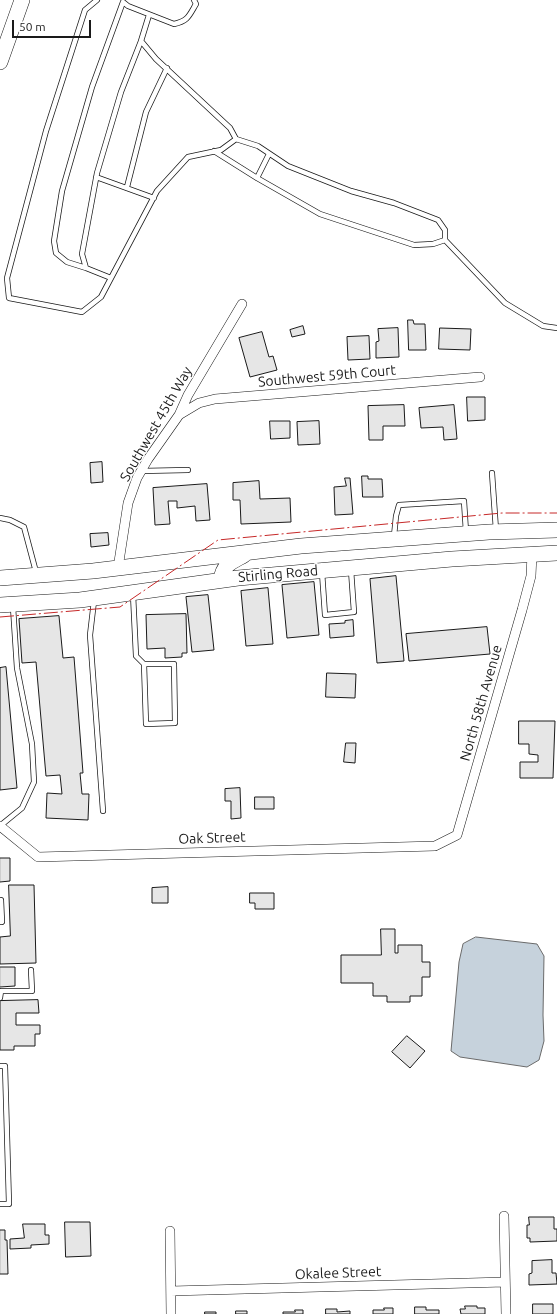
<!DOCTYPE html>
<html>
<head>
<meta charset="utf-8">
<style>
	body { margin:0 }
	#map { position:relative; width:557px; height:1314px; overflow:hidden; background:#fff; font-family:Ubuntu,sans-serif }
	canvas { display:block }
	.scale { position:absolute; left:12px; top:20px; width:79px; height:18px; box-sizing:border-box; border:2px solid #1a1a1a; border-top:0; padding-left:5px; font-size:12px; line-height:14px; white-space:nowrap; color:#1a1a1a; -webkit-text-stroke:3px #fff; paint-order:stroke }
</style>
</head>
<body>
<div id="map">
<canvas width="557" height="1314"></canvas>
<div class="scale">50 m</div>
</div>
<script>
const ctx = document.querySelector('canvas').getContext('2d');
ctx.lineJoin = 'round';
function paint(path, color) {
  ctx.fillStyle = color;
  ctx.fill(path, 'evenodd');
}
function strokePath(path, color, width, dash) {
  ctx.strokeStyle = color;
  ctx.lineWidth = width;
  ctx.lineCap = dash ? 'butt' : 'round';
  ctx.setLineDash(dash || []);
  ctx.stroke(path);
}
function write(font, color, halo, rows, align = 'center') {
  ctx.font = font + ' Ubuntu,sans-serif';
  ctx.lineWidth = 3;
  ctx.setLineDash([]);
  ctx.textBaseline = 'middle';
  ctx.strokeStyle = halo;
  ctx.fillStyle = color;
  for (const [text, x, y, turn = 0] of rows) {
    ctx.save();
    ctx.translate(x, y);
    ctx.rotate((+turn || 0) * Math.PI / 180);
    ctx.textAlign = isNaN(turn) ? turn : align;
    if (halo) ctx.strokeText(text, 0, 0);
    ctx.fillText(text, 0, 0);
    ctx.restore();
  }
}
const water = new Path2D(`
	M476 937 537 944 544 956 543 1015 544 1041 539 1060 527 1067 460 1057 451 1051 459 962 463 944Z`);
paint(water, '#c6d2dc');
strokePath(water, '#6a6a6a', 1);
const building = new Path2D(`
	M408 320H413L414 324H425L426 350H409Z
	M303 326 305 334 292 337 290 330Z
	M398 328 399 357 376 358V342L379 341 378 329Z
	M440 328 471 329 470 350 439 349Z
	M262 332 269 357 273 356 277 370 250 377 239 338Z
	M369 336 370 359 348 360 347 337Z
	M467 397H485V420L468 421Z
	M404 405 405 426H383V440H369L368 406Z
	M454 405 457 439 444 440 443 427 421 428 419 408Z
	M270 421H290V438L271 439Z
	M319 421 320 444 298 445 297 422Z
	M102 462 103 482 91 483 90 463Z
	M362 476H368V479H382L383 497H363Z
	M345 478H350L353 514 335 515 334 487 346 486Z
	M259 481 260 499 290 498 291 522 241 524 240 500H233V483Z
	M207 484 210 520 196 521 195 506 177 508V501H168L170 524 155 525 153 488Z
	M108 533 109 545 91 547 90 534Z
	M396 576 404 661 377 663 370 579Z
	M314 582 319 635 287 638 282 585Z
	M268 588 273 644 246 646 241 591Z
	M208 595 214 650 192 652 186 597Z
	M186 614 187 653H182V657L165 658V648L147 649 146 615Z
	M59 616 63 658 74 657 83 773H80L82 794H89L88 820 46 818 47 793 62 794 60 775 46 776 36 662 22 663 19 619Z
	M353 620 354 636 330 638 329 624 345 623V621Z
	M487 627 490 654 409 661 406 634Z
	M6 667 17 788 0 790V668Z
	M327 673 356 674 355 698 326 697Z
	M519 721H555L553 778H520V762H538V755L529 754V744H519Z
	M346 743H356L355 763 344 762Z
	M240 788 241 818 231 819V801H225V789Z
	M255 797H274V809H255Z
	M0 858H10V881L0 882Z
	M9 885H34L36 963 0 964V937L10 936Z
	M168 887V903H152V888Z
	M250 893H274V909H255V903H250Z
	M381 929H395V953H398V945H422V962H430V977H422V996H410V1002H387V996H373V983H341V955H381Z
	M0 967H15V986L0 987Z
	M38 1000 39 1013H16V1025H40V1034H35V1046H14V1050H0V1001Z
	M407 1036 425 1051 410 1068 392 1052Z
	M529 1217H554V1229H557V1241L530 1242V1238H527V1225H529Z
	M65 1222H90L91 1256 66 1257Z
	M23 1224H45V1235H49V1244L31 1245V1248L10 1249V1239L24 1238Z
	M0 1230H5V1240H7L8 1274H0Z
	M552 1260V1273H556L557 1284 529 1285V1274L532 1273V1261Z
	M533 1304H553V1314H533Z
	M465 1306H477V1308H485V1314H461L460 1309H465Z
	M415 1307H426V1310H439V1314H415Z
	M384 1308H393V1314H373V1310H384Z
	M326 1309H337V1312L350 1311V1314H326Z
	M295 1310H303V1314H283V1312H295Z
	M236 1311H247V1314H236Z
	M205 1312H216V1314H205Z`);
paint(building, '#e6e6e6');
strokePath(building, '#1a1a1a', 1);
const lane = new Path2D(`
	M97 0 85 10 46 131 7 278 9 298 82 312 101 297 157 191 188 157 221 150 236 139 230 128 156 59 141 41 149 15
	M123 2 128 6 174 24C188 21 189 16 196 4L194 0
	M214 151 257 178 320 214 414 245 433 244 445 240V230L438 220 394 203 351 191 288 166 258 146 236 139
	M96 177 154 198
	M257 178 269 154
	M127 187 146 112 167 68
	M445 240 505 303 543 326 557 328
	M86 268 67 262 56 253 54 241 62 191 92 87 123 2
	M111 278 86 268 82 254 97 173 121 92 141 41
	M141 471 188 470
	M492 473 496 530
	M0 518 10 520 24 527 36 572
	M394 536 396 516 399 505 464 501 466 532
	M322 572 325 615 354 612 351 570
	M133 594 136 656 144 664 146 724 175 723 174 664H144
	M94 601 90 635 103 811
	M0 826 22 808 34 782 32 744 17 668 13 607
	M0 900H1L2 922H0
	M0 998 1 991H32L31 970
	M0 1066H5L9 1204H0`);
const street = new Path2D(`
	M179 415 199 403 215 399 480 377
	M118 568 128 503 137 478 148 459 179 415 188 395 242 304
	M0 826 38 857 435 846 457 835 522 610 531 576 532 554
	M504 1216 506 1314
	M170 1231 171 1314
	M171 1291 505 1282`);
const primary = new Path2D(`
	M0 62 22 0
	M0 578 93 571 301 546 489 532 557 530
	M221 580C223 564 232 562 244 555
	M0 605 80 600 238 578 452 559 557 553`);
strokePath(lane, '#1a1a1a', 6);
strokePath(street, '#1a1a1a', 10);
strokePath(primary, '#1a1a1a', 16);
strokePath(lane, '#fff', 4.5);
strokePath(street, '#fff', 9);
strokePath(primary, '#fff', 15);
strokePath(new Path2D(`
	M0 617 120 607 218 540 502 513H557`), '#c62828', 1, [14, 3, 2, 3]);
write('14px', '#1a1a1a', '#fff', [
	["Southwest 59th Court",327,376,-5],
	["Southwest 45th Way",156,424,-60],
	["Stirling Road",278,574,-5],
	["North 58th Avenue",481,703,-74],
	["Oak Street",212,838,-2],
	["Okalee Street",338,1273,-2]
]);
</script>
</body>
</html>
